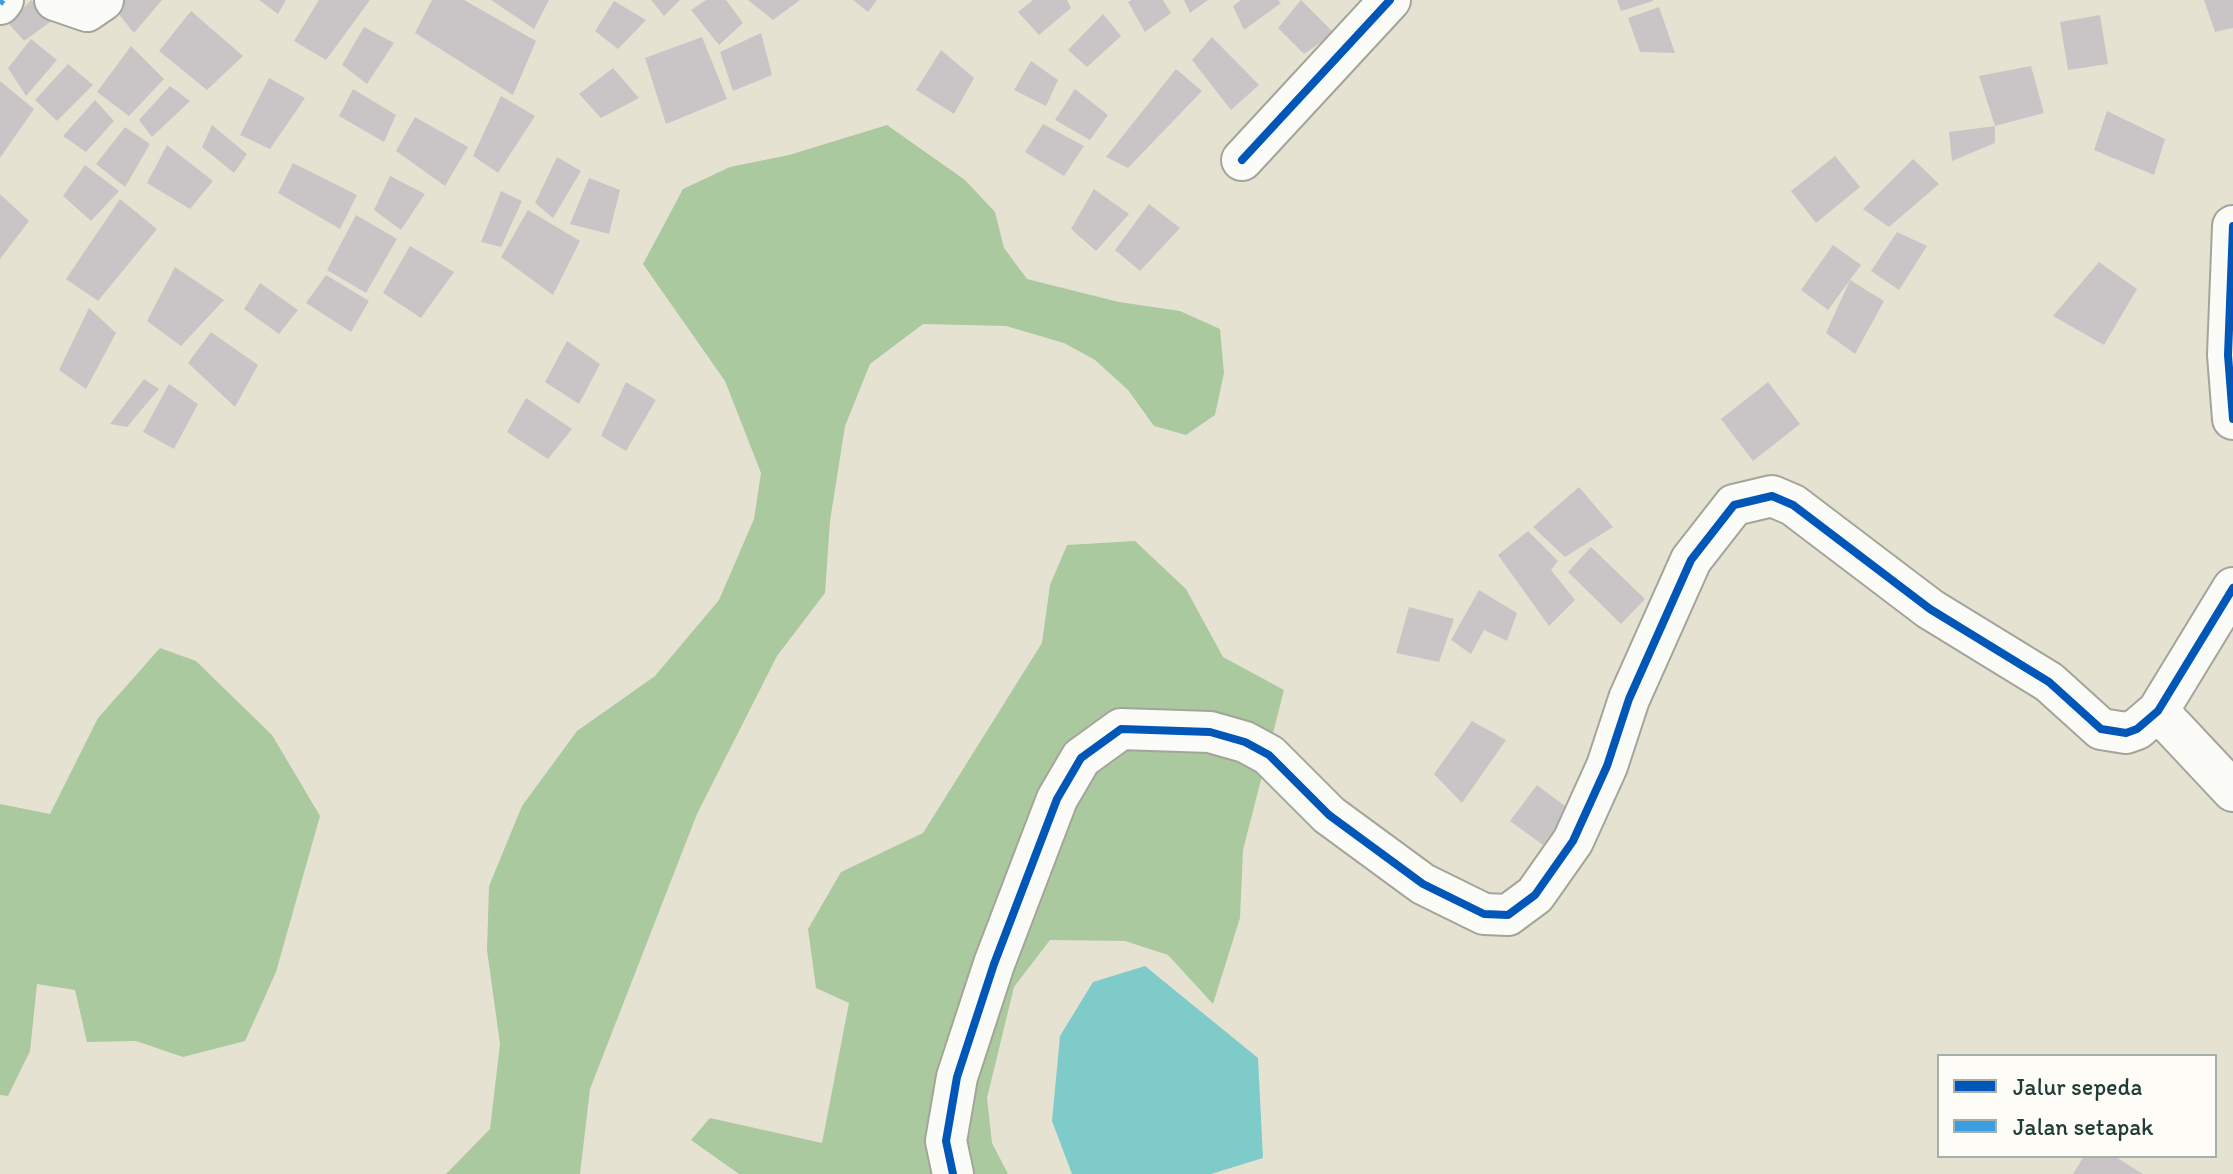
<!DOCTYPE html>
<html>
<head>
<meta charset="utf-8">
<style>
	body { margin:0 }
	#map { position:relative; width:2233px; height:1174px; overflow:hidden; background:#e6e2d2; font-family:Itim,sans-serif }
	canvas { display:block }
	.legend { position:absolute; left:1937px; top:1054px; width:280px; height:104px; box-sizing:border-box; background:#fdfcf7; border:2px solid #a4b0a9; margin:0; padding:10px 14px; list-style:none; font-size:24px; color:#1f3d34 }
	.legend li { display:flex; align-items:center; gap:16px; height:40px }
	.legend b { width:40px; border:2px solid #a4b0a9 }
</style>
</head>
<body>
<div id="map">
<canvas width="2233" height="1174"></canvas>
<ul class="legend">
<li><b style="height:10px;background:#0057b8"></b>Jalur sepeda</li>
<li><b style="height:10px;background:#3c9ee2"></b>Jalan setapak</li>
</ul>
</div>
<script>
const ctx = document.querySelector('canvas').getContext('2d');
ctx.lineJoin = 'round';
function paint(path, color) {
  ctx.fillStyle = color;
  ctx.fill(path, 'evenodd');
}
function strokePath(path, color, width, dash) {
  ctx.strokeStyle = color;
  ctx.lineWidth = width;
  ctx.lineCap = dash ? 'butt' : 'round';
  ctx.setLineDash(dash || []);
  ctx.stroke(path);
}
paint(new Path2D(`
	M887 125 965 180 995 212 1004 248 1027 279 1119 302 1180 311 1220 329 1224 373 1215 415 1186 435 1154 426 1128 390 1095 360 1064 343 1006 326 923 324 870 364 845 426 830 521 825 593 777 656 697 814 590 1089 580 1174H446L490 1129 500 1044 487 950 489 886 522 806 577 731 655 676 719 600 754 519 761 473 725 381 643 264 683 189 730 167 789 155Z
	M1135 541 1186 589 1223 657 1284 690 1243 850 1240 918 1213 1004 1168 955 1125 941 1050 940 1014 987 987 1098 992 1143 1008 1174H739L691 1140 710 1118 822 1143 849 1003 816 988 808 929 841 872 923 833 1042 643 1050 585 1067 545Z
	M160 648 196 661 272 735 320 816 276 972 245 1041 183 1057 136 1041 87 1042 75 990 37 984 30 1051 8 1096 0 1095V804L50 814 98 718Z`), '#abc99e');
paint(new Path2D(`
	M1145 966 1258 1058 1263 1158 1211 1174H1072L1052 1121 1060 1036 1093 982Z`), '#7fcbca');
paint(new Path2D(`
	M31 0 53 20 24 41 9 24Z
	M119 0H162L134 33 113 7Z
	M259 0H286L278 14Z
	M319 0H370L326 60 294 41Z
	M432 0H464L536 41 513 95 415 33Z
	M491 0H549L534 29Z
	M651 0H680L664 16Z
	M706 0H726L743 23 719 45 691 10Z
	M748 0H800L773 20Z
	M853 0H877L868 12Z
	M1033 0H1067L1071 8 1039 35 1018 12Z
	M1131 0H1163L1171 13 1145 32 1128 2Z
	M1184 0H1208L1190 13Z
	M1241 0H1278L1281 3 1244 30 1233 6Z
	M1301 0 1334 33 1304 54 1278 28Z
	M1617 0H1653V1L1621 11Z
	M2204 0H2233V28L2215 32Z
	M614 1 646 20 618 49 595 31Z
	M1659 7 1675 53 1640 52 1628 18Z
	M191 11 243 56 207 90 159 51Z
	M1103 14 1121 36 1087 67 1068 50Z
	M2100 15 2108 64 2068 70 2060 22Z
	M364 27 394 43 367 84 342 65Z
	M761 33 772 75 733 91 720 52Z
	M702 37 727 99 666 124 645 58Z
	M1212 37 1259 85 1231 110 1192 60Z
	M31 39 57 60 26 96 8 68Z
	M131 46 164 79 129 116 97 92Z
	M941 50 974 78 954 114 916 90Z
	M1031 61 1058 80 1046 106 1014 90Z
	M68 64 93 85 57 121 35 100Z
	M2031 66 2044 113 1995 126 1979 76Z
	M613 68 639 98 601 118 579 94Z
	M1176 69 1202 91 1128 168 1106 157Z
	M269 78 305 98 270 149 240 135Z
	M0 81 34 109 0 158Z
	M170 86 190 101 152 137 139 120Z
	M353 89 396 115 384 142 339 116Z
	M1075 89 1108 115 1090 140 1055 120Z
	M501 96 535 116 498 173 473 156Z
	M95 100 114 121 86 152 63 136Z
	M2107 111 2165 139 2154 175 2094 150Z
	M415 117 468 147 445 186 396 151Z
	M1043 124 1084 146 1064 176 1025 152Z
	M212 125 247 154 234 173 202 147Z
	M1995 126V143L1952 161 1949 132Z
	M125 127 150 144 125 187 96 164Z
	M167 145 213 181 190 209 147 183Z
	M1835 156 1860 187 1816 223 1791 191Z
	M557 157 581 171 553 218 535 203Z
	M1913 159 1939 184 1889 227 1863 209Z
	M293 163 357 195 340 229 278 193Z
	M85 165 119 191 91 221 63 196Z
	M390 176 425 194 401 230 374 210Z
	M589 178 620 190 609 234 570 224Z
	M1094 189 1129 214 1096 251 1071 229Z
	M501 191 522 201 501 247 481 242Z
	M0 194 29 221 0 259Z
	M120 199 157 229 98 301 66 279Z
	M1149 204 1180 228 1140 271 1115 250Z
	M528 210 580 241 553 295 501 257Z
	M356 215 397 239 366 293 327 270Z
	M1897 232 1927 246 1899 290 1871 271Z
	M1833 245 1861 265 1828 310 1801 290Z
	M410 246 454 272 421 318 383 293Z
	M2099 262 2137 289 2104 345 2053 316Z
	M175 267 224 300 181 346 147 321Z
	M326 275 369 301 351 332 306 303Z
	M1850 280 1884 301 1855 354 1826 333Z
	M260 283 298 310 279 334 244 309Z
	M89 308 116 333 86 389 59 370Z
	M211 332 258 365 235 407 188 363Z
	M567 341 600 364 579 404 545 382Z
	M144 379 159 389 127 427 110 424Z
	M626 382 656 400 626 451 601 436Z
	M1768 382 1800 424 1753 461 1721 419Z
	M169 384 198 404 174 449 143 432Z
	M526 398 572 429 548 459 507 432Z
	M1579 487 1613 527 1565 557 1533 527Z
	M1528 531 1558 561 1551 570 1575 600 1549 626 1498 555Z
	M1591 547 1645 599 1621 624 1568 572Z
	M1479 590 1517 613 1507 641 1484 630 1471 654 1451 640Z
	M1409 607 1454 619 1439 662 1396 653Z
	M1472 721 1506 740 1462 803 1434 774Z
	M1537 785 1569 809 1543 845 1510 821Z
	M2084 1156H2114L2143 1174H2073Z`), '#c9c5c6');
const street = new Path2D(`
	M55 0 87 11 103 0
	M0 4 3 0
	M1242 160 1390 0
	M2233 226 2228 355 2233 419
	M2158 711 2233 791
	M953 1174 946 1141 957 1077 994 964 1057 799 1081 758 1121 729 1210 732 1245 742 1269 755 1329 815 1423 884 1484 914 1508 915 1535 895 1573 841 1607 766 1629 699 1691 560 1734 505 1772 496 1793 505 1930 609 2049 682 2101 729 2126 733 2137 729 2158 711 2233 588`);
strokePath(street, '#a3a49a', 44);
strokePath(street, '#fbfbf8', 40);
strokePath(new Path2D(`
	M0 4 3 0`), '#3c9ee2', 6, [12, 6]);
strokePath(new Path2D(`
	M1242 160 1390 0
	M2233 226 2228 355 2233 419
	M953 1174 946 1141 957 1077 994 964 1057 799 1081 758 1121 729 1210 732 1245 742 1269 755 1329 815 1423 884 1484 914 1508 915 1535 895 1573 841 1607 766 1629 699 1691 560 1734 505 1772 496 1793 505 1930 609 2049 682 2101 729 2126 733 2137 729 2158 711 2233 588`), '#0057b8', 8);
</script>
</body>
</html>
